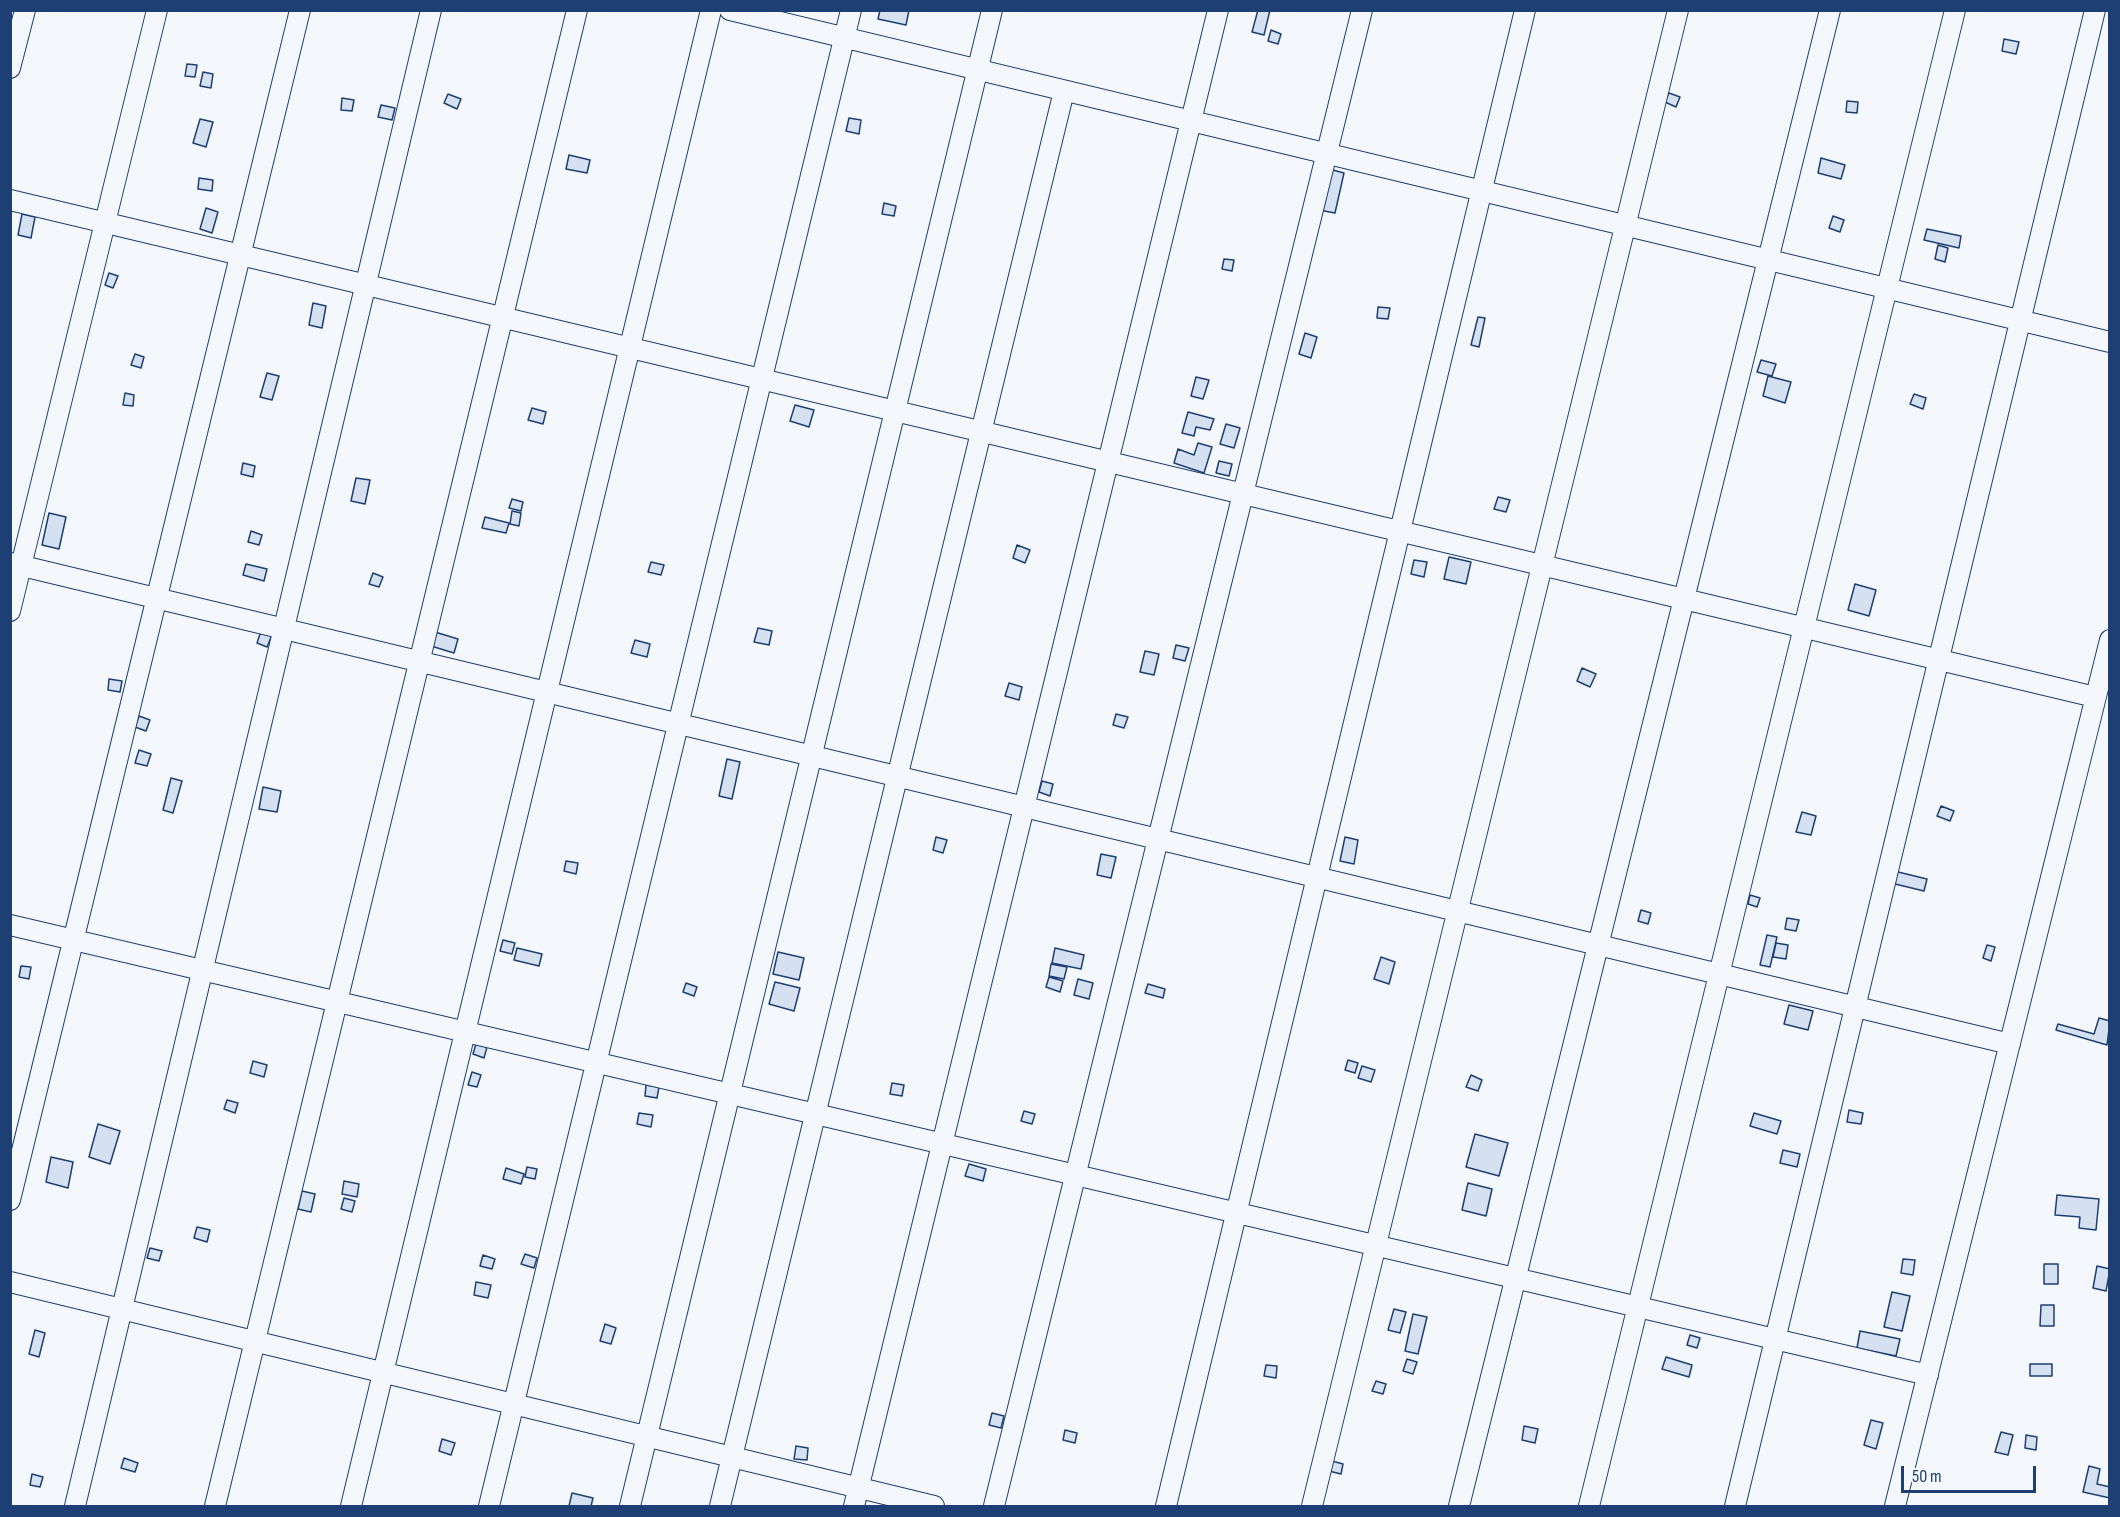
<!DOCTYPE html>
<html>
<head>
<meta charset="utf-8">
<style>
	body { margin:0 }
	#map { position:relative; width:2120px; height:1517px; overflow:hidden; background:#f4f7fb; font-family:"Sofia Sans Condensed",sans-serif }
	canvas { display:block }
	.frame { position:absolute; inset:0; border:12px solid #1d3f73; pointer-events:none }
	.scale { position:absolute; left:1901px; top:1466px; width:135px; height:27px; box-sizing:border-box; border:3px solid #1d3f73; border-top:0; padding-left:8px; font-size:18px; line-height:21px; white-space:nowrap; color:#1d3f73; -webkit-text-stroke:4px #f4f7fb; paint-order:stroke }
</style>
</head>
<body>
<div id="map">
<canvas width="2120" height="1517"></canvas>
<div class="frame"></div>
<div class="scale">50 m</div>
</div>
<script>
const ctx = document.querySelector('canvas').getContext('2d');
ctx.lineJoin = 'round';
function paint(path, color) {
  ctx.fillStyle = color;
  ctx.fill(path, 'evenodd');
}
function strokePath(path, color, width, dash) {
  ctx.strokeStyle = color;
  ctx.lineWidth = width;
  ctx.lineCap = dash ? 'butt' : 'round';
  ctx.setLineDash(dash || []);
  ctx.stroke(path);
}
const building = new Path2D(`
	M880 10H909L906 25 878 19Z
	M1258 10H1270L1264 35 1252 32Z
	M1271 30 1281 34 1278 44 1268 41Z
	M2004 39 2019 42 2016 54 2002 51Z
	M187 64 197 65 195 77 185 76Z
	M203 72 213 74 211 88 200 86Z
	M1669 93 1680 97 1676 107 1665 102Z
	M448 94 461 99 457 109 444 103Z
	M342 98 354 100 352 111 341 110Z
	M1847 101 1858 102 1857 113 1846 112Z
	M381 105 395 108 392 120 378 117Z
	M849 118 861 120 859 134 846 131Z
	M200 119 213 122 206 147 193 143Z
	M569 155 590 160 587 173 566 169Z
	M1821 158 1845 165 1841 179 1818 173Z
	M1329 169 1344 173 1335 213 1319 210Z
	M199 178 213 180 212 191 198 189Z
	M884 203 896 206 894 216 882 214Z
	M206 208 218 212 212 233 200 229Z
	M22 214 35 217 31 238 18 235Z
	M1833 216 1844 220 1840 232 1829 228Z
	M1927 229 1961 236 1959 248 1924 240Z
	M1938 245 1948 248 1945 262 1935 259Z
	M1224 259 1234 260 1232 271 1222 269Z
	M109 273 118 276 113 288 105 285Z
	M313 303 326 306 322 328 309 325Z
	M1378 307 1390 308 1388 319 1377 318Z
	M1478 317 1485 318 1479 347 1471 345Z
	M1305 333 1317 337 1311 358 1299 354Z
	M135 354 144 357 141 368 131 365Z
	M1761 360 1776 364 1772 376 1757 372Z
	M267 373 279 376 272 400 260 397Z
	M1768 376 1791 382 1785 403 1763 396Z
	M1196 377 1209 380 1203 399 1191 396Z
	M125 393 134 395 133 406 123 405Z
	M1914 394 1926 398 1923 409 1910 404Z
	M795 405 814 410 809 427 790 421Z
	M532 408 546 412 543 424 528 420Z
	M1188 412 1214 419 1210 430 1196 427 1194 436 1182 433Z
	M1226 424 1240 428 1234 448 1220 444Z
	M1198 443 1212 447 1204 473 1174 463 1178 449 1194 455Z
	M1219 461 1232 464 1229 476 1216 473Z
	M243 463 255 466 253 477 241 474Z
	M356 478 370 480 365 504 351 501Z
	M1498 497 1510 500 1506 512 1494 509Z
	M512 499 523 502 521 511 509 508Z
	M512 511 521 513 519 526 510 524Z
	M49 513 66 517 59 549 42 545Z
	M485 517 509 523 506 533 482 528Z
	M251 531 262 535 259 545 248 542Z
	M1017 545 1030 550 1025 563 1013 558Z
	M1449 557 1471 562 1466 584 1444 579Z
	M1414 560 1427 562 1424 577 1411 574Z
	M651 562 664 565 661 575 648 572Z
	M246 564 267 569 264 581 243 575Z
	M373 573 383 577 379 587 369 584Z
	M1855 584 1876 590 1869 616 1848 610Z
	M758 628 772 631 769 645 754 642Z
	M261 631 272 635 267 647 257 643Z
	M435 632 458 639 454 653 431 646Z
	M635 640 650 644 647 657 631 653Z
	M1176 645 1189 648 1185 661 1173 658Z
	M1145 651 1159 654 1154 675 1140 672Z
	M1582 668 1596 674 1590 687 1577 681Z
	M109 679 122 681 120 692 108 690Z
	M1009 683 1022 687 1019 700 1005 696Z
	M1116 714 1128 717 1124 728 1113 725Z
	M139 716 150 720 146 731 135 727Z
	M139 750 151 754 147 766 135 763Z
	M727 759 740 762 732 799 719 796Z
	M171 778 182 781 173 813 163 810Z
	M1042 781 1053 784 1050 796 1039 792Z
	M263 787 281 791 277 812 259 809Z
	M1941 806 1954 811 1950 821 1937 816Z
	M1802 812 1816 816 1811 835 1796 832Z
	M936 837 947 840 943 853 933 850Z
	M1345 837 1358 840 1354 864 1340 861Z
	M1101 854 1116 857 1111 878 1097 875Z
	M566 861 578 863 576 874 564 871Z
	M1894 871 1927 879 1924 891 1891 883Z
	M1750 895 1760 898 1757 907 1748 904Z
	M1641 910 1651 913 1648 924 1638 921Z
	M1787 918 1799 920 1796 931 1785 929Z
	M1767 935 1777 937 1770 967 1760 965Z
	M503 940 515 943 512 954 500 951Z
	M1776 943 1788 945 1786 959 1773 957Z
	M1987 945 1995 947 1991 961 1983 958Z
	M517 948 542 954 539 966 514 960Z
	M1055 948 1084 955 1081 969 1052 963Z
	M778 952 804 958 799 980 773 974Z
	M1381 957 1395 962 1389 984 1374 979Z
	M1051 964 1067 967 1064 979 1049 976Z
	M21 966 31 967 29 979 19 977Z
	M1049 977 1063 981 1060 992 1046 987Z
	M1078 979 1093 983 1089 999 1074 995Z
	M775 982 800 988 794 1011 769 1004Z
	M686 983 697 987 694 996 683 992Z
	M1148 984 1165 989 1163 998 1145 993Z
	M1789 1005 1813 1011 1808 1030 1784 1024Z
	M2099 1018 2110 1021 2107 1045 2056 1030 2058 1024 2094 1034Z
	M476 1044 487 1047 484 1058 473 1054Z
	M1348 1060 1358 1063 1355 1073 1345 1070Z
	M253 1061 267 1065 264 1077 250 1073Z
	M1362 1066 1375 1070 1371 1082 1358 1078Z
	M472 1072 481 1075 477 1087 468 1085Z
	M1471 1075 1482 1080 1478 1091 1466 1087Z
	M892 1083 904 1085 902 1096 890 1094Z
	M646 1085 659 1087 657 1098 645 1096Z
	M227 1100 238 1103 235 1113 224 1109Z
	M1849 1110 1863 1113 1861 1124 1847 1122Z
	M1024 1111 1035 1114 1032 1124 1021 1121Z
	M639 1113 653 1115 651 1127 637 1124Z
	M1754 1113 1781 1121 1777 1134 1750 1126Z
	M98 1124 120 1131 110 1164 89 1157Z
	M1475 1134 1508 1143 1499 1176 1466 1167Z
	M1783 1150 1800 1154 1797 1167 1780 1163Z
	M51 1157 73 1162 68 1188 46 1182Z
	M969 1164 986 1169 983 1181 965 1176Z
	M527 1167 537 1169 535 1179 525 1177Z
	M506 1168 524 1174 521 1184 503 1179Z
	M344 1181 359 1184 357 1197 342 1194Z
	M1468 1183 1492 1189 1486 1216 1462 1210Z
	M302 1191 315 1194 311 1212 298 1209Z
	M2057 1195 2099 1199 2096 1230 2079 1228 2080 1217 2055 1215Z
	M344 1198 355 1201 352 1212 341 1209Z
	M197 1227 210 1230 207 1242 194 1238Z
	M150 1248 162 1251 159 1261 147 1258Z
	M525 1254 537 1258 534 1268 521 1264Z
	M483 1255 495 1259 492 1269 480 1266Z
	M1903 1259 1915 1260 1913 1275 1901 1273Z
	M2044 1264H2058V1284H2044Z
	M2097 1266 2110 1269 2106 1291 2093 1288Z
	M476 1282 491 1285 488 1298 474 1295Z
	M1892 1292 1910 1296 1902 1331 1884 1327Z
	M2041 1305H2054V1326H2040Z
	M1394 1309 1406 1312 1400 1333 1388 1330Z
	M1413 1314 1427 1317 1418 1354 1405 1351Z
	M605 1324 616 1328 611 1344 600 1341Z
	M35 1330 45 1333 39 1357 29 1354Z
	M1860 1331 1900 1339 1896 1356 1857 1348Z
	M1690 1335 1700 1338 1697 1348 1687 1345Z
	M1666 1357 1692 1365 1689 1377 1662 1369Z
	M1407 1359 1417 1362 1413 1374 1403 1371Z
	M2030 1364H2052V1376H2030Z
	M1266 1365 1277 1366 1276 1378 1264 1376Z
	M1376 1381 1386 1384 1383 1394 1372 1391Z
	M992 1413 1004 1416 1001 1428 989 1425Z
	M1871 1420 1883 1423 1876 1449 1864 1445Z
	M1524 1426 1538 1429 1535 1443 1522 1440Z
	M1065 1430 1077 1433 1075 1443 1063 1440Z
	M2001 1432 2013 1435 2008 1455 1995 1452Z
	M2026 1435 2037 1437 2036 1450 2025 1448Z
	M442 1439 455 1443 451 1455 439 1451Z
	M796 1446 808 1448 807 1460 794 1459Z
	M124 1458 138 1463 135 1472 121 1468Z
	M1332 1461 1343 1464 1341 1474 1329 1471Z
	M2089 1466 2100 1469 2097 1484 2110 1487V1498L2083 1492Z
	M32 1474 43 1477 40 1487 30 1485Z
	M572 1493 593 1498 591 1506H569Z`);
paint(building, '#d5e0f0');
strokePath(building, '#1d3f73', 1.5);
const minor = new Path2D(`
	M730 10 2110 342
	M10 68 25 10
	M10 200 2095 697
	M10 563 2010 1044
	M10 611 157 10
	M10 925 1928 1375
	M10 1200 300 10
	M10 1282 934 1506
	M75 1506 431 10
	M215 1506 577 10
	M351 1506 711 10
	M489 1506 851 10
	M630 1506 992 10
	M720 1506 1064 91
	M854 1506 1218 10
	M994 1506 1362 10
	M1166 1506 1525 10
	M1312 1506 1678 10
	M1459 1506 1830 10
	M1589 1506 1955 10
	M1735 1506 2095 10
	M1895 1506 2110 640`);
strokePath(minor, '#1d3f73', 22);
strokePath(minor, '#f4f7fb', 20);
</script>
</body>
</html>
